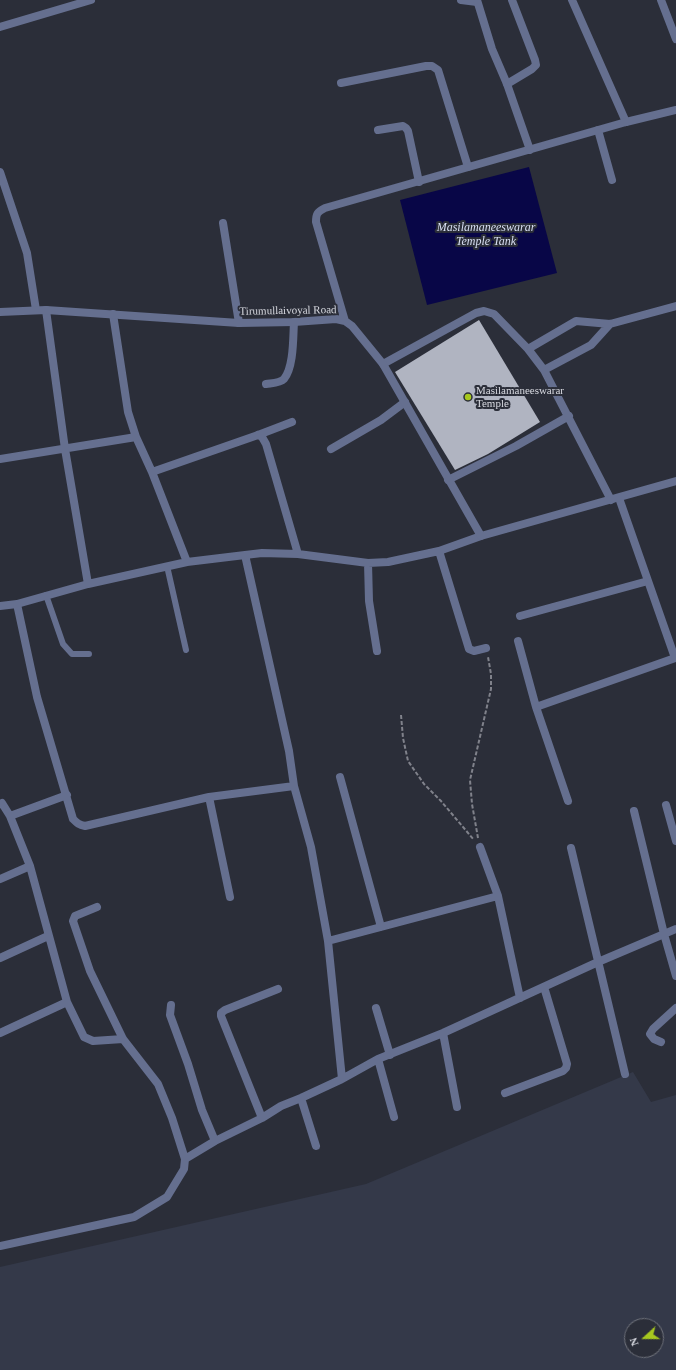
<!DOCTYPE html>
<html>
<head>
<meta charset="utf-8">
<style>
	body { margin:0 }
	#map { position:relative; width:676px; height:1370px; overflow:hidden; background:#2b2e39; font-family:"Times New Roman",serif }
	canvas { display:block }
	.north { position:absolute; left:624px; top:1318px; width:40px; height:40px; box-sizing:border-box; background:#2b2e39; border:1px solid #70737c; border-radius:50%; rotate:249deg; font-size:11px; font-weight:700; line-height:16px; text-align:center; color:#d8dae1 }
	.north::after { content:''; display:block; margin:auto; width:14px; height:18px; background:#a7c81f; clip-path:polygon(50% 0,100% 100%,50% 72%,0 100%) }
</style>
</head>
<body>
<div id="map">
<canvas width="676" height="1370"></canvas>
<div class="north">N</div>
</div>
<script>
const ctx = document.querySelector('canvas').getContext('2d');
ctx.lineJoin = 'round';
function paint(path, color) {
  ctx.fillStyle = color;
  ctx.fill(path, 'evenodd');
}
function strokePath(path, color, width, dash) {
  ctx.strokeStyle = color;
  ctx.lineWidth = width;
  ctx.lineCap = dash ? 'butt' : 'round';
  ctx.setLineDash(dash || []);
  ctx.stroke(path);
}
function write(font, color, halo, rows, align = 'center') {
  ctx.font = font + ' "Times New Roman",serif';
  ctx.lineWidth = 4;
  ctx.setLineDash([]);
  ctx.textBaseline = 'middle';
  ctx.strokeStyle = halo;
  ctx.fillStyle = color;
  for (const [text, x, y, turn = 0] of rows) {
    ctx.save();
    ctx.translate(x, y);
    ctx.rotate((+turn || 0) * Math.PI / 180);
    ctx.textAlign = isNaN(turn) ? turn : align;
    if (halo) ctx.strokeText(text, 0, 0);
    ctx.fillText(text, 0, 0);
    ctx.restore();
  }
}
paint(new Path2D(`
	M633 1072 651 1102 676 1095V1370H0V1267L366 1184ZM632 1326H656V1350H632Z`), '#343949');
paint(new Path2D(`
	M529 167 557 273 427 305 400 200Z`), '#080647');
paint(new Path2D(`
	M479 320 540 422 488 454 455 470 395 372Z`), '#b0b4c1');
strokePath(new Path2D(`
	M401 715 403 738 408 761 424 784 441 801 474 840
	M478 838 472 804 470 780 491 689V674L488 657`), '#80828b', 2, [4, 2]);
strokePath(new Path2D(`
	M167 566 186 650
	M46 595 63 644 72 654H89`), '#656f8f', 6);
strokePath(new Path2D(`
	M461 0 477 2
	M572 0 626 122
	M661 0 676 39
	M0 27 91 0
	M341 83 426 66H432L438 70 468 167
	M507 84 532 69 536 65 535 60 512 0
	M378 130 403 126 406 128 408 131 419 182
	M598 130 612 180
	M0 172 27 253 36 310
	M223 223 239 323
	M46 310 65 449 88 584
	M113 314 128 412 136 437 152 472 258 435 292 422
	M383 364 476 313 484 311 494 314 528 349
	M544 370 591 345 610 324
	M266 384C272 383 280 383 284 379 294 367 293 337 294 322
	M258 435 262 437 266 444 298 554 368 563 388 562 439 551 481 536
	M331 449 381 420 405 402
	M0 459 136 437
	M152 472 187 562 88 584 17 604 37 697 73 819C77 823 79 825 85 826L209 797 230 897
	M448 480 516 446 569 416
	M611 500 544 370 528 349 576 321 610 324 676 306
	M439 551 469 649 474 651 486 648
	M245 555 262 553 298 554
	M187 562 245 555 289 751 294 786 311 847 328 941 342 1079
	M368 563 369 601 377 651
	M0 606 17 604
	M520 616 648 581
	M518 641 536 707 568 801
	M536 707 675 658 619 498
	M340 777 381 927
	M209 797 294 786
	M0 804 2 803 10 816 30 866 67 1002 0 1033
	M666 805 676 841
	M634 811 664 934 676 976
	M10 816 67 795
	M480 847 498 896 520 998
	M571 848 625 1074
	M0 879 30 866
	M97 907 75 916 73 921 90 971 123 1039 158 1084 172 1118 185 1159
	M328 941 498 896
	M0 958 48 936
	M67 1002 84 1037 93 1041 123 1039
	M171 1005 170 1015 188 1064 202 1110 215 1141
	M376 1008 390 1055
	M443 1033 457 1107
	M661 1042 654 1039 650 1034 653 1029 676 1008
	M378 1059 394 1117
	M505 1093 563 1071 566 1068 567 1064 544 987
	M301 1098 316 1146
	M262 1118 221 1016V1013L225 1010 278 989
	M0 1246 134 1217 167 1197 184 1169 185 1159 215 1141 262 1118 281 1106 301 1098 342 1079 378 1059 443 1033 598 962 676 929`), '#656f8f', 8);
strokePath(new Path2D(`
	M477 0 492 49 507 84 530 150
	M0 312 46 310 239 323 294 322 336 319 345 321 352 326 383 364 481 536 676 481
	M345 321 316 222C316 214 317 212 325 208L626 122 676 110`), '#656f8f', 8);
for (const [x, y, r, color] of [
	[468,397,4,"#a7c81f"]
]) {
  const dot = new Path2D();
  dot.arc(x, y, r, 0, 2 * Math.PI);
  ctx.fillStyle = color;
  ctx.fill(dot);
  strokePath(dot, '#2b2e39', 1.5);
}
write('11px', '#d8dae1', '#2b2e39', [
	["Tirumullaivoyal Road",288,311,-1]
]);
write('11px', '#d8dae1', '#2b2e39', [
	["Masilamaneeswarar",476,391],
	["Temple",476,404]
], 'left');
write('italic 12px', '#d8dff3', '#2b2e39', [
	["Masilamaneeswarar",486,228],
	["Temple Tank",486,242]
]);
</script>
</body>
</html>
